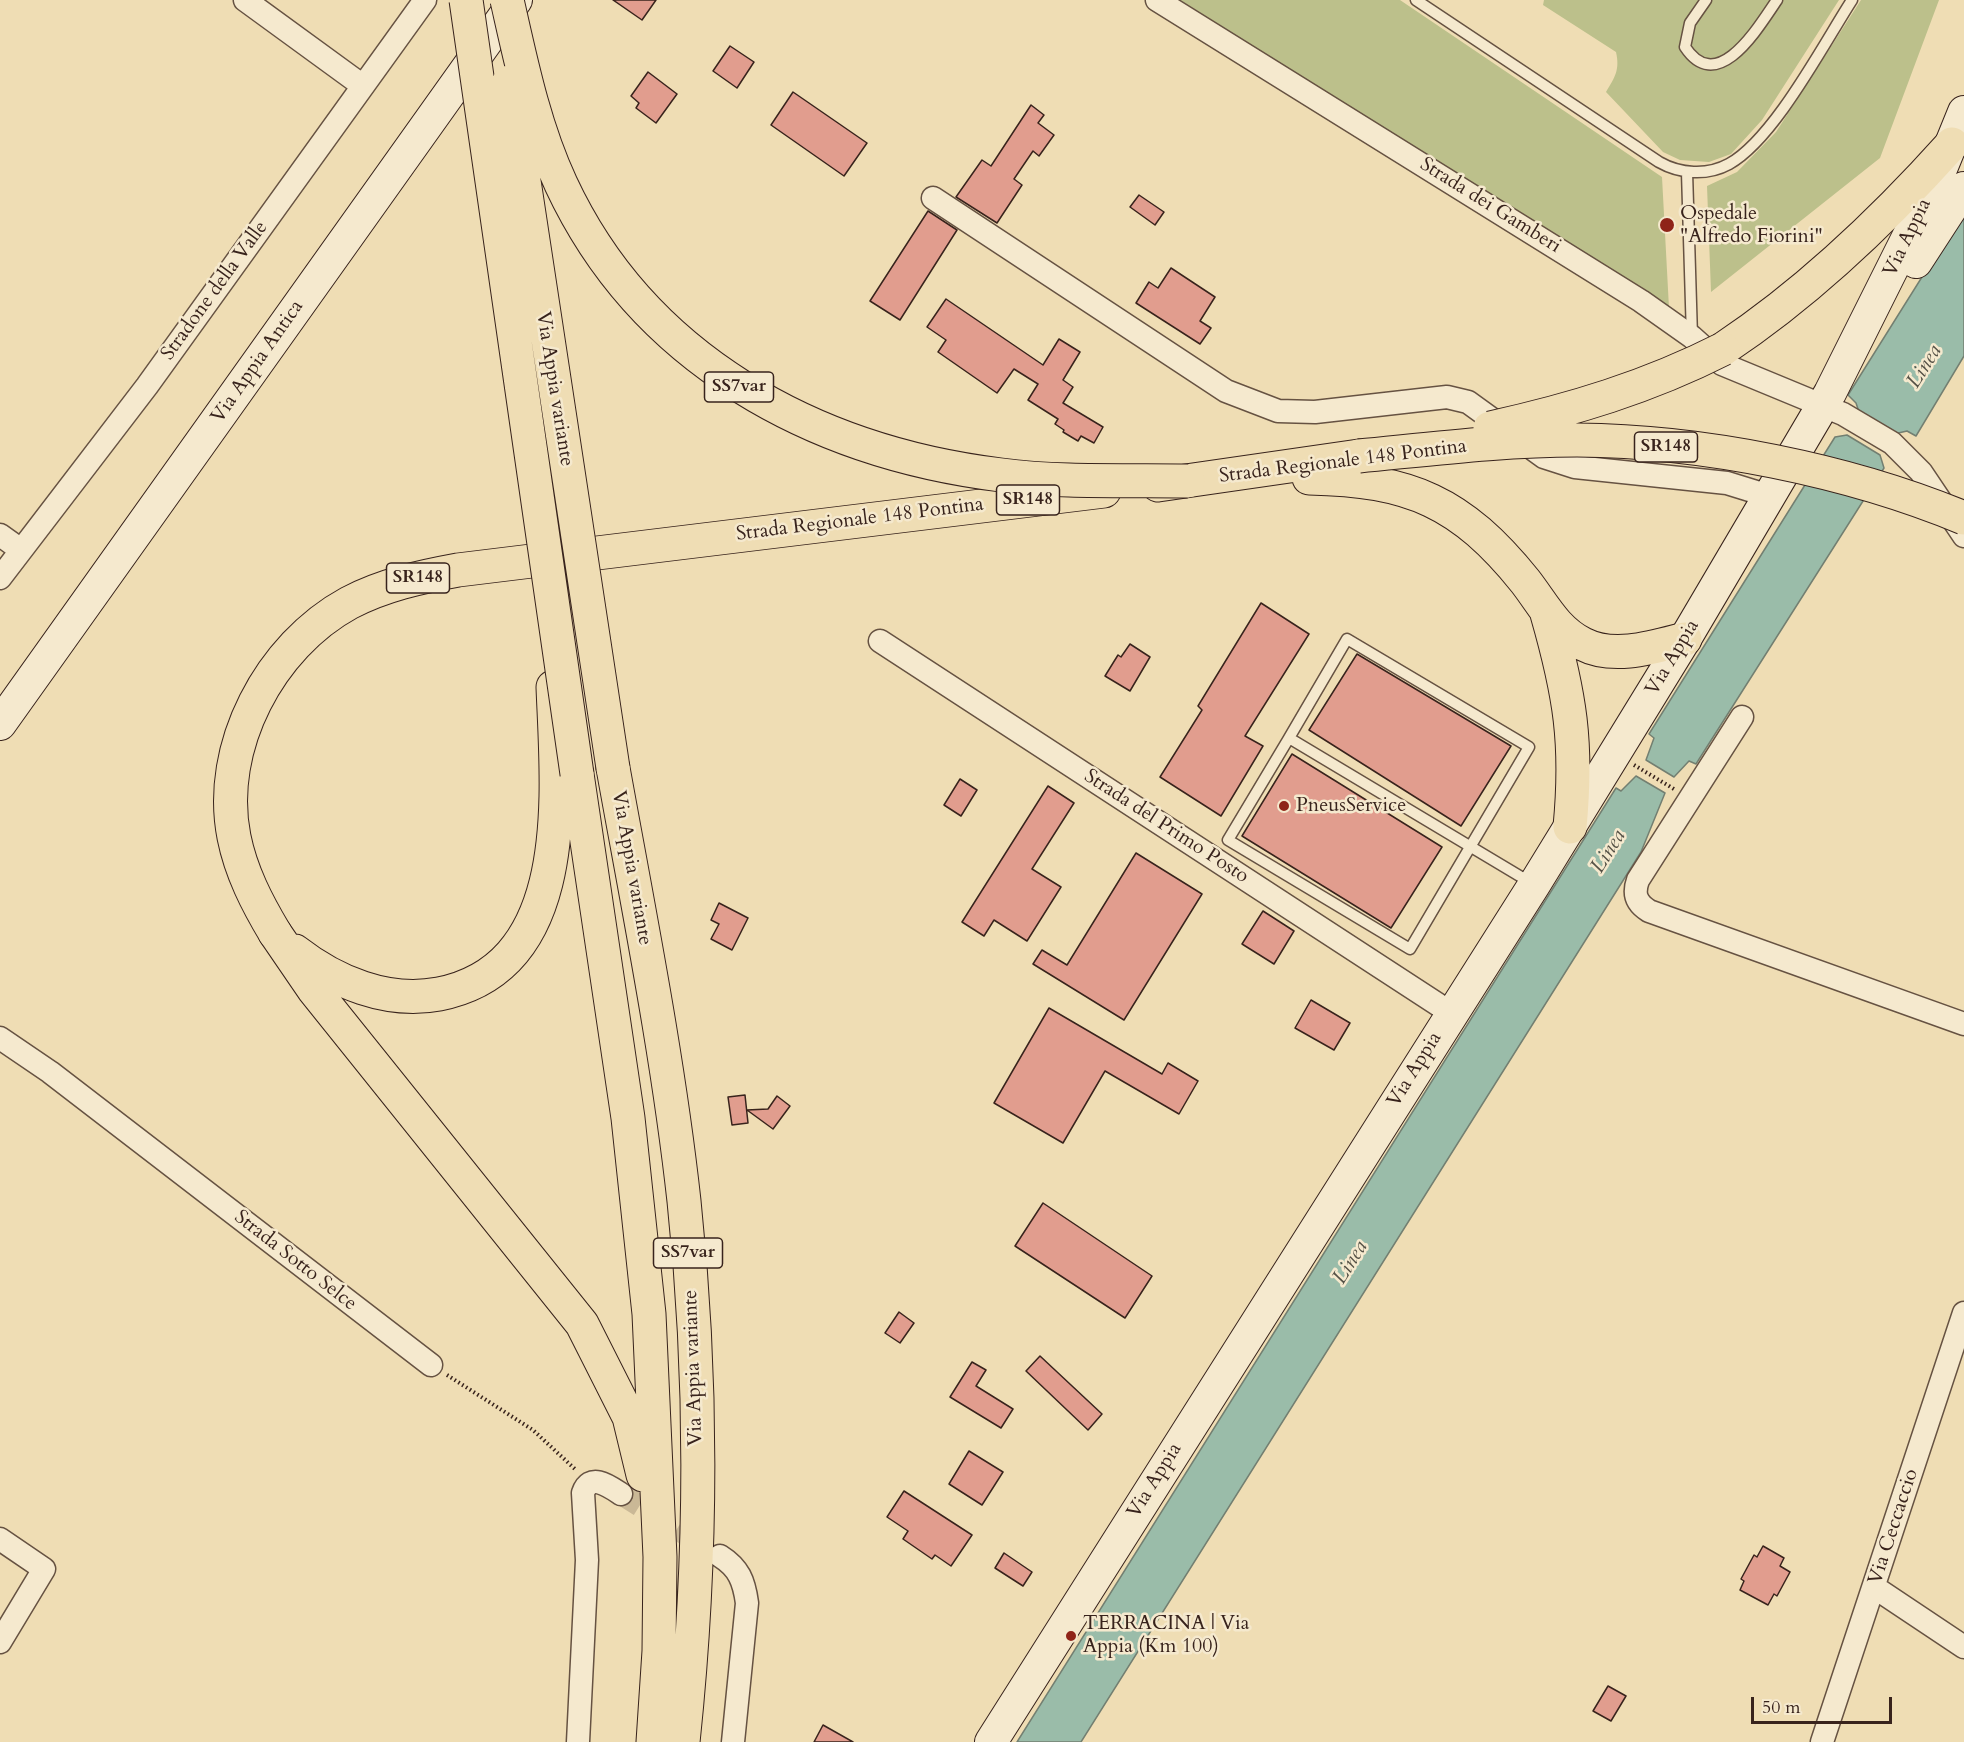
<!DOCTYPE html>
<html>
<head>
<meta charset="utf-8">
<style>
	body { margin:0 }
	#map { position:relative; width:1964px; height:1742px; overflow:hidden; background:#efddb4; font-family:Cardo,serif }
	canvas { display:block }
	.scale { position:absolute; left:1751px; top:1697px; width:141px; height:27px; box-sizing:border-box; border:3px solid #38231c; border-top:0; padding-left:8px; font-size:18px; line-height:21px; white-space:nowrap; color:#38231c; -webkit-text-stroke:4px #f5e9ce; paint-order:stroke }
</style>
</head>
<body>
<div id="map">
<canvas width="1964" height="1742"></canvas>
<div class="scale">50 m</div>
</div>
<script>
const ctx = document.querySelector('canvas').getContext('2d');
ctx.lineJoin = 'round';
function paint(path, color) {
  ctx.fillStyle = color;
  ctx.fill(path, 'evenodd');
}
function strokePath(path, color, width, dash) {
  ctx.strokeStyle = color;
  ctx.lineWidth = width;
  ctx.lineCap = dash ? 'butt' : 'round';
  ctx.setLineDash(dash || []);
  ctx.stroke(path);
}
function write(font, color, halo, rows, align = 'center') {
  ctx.font = font + ' Cardo,serif';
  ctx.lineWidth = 5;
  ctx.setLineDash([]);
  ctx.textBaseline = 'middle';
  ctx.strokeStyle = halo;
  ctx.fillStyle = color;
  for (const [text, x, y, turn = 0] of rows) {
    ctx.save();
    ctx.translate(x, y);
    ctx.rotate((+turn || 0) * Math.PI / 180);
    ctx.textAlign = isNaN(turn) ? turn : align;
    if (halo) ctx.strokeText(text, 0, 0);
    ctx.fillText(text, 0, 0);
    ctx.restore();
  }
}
paint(new Path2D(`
	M1180 0H1400L1662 177 1669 308Z
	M1544 0H1839L1762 120 1731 154 1709 162 1680 160 1663 152 1606 92C1615 77 1620 70 1616 52L1543 5Z
	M1861 0H1939L1880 158 1711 292 1707 186 1737 172 1776 132Z`), '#bcc08b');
const water = new Path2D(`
	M1964 210V356L1916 436 1907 431 1894 434 1860 415 1856 403 1848 395Z
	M1847 435 1880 455 1884 468 1696 764 1689 761 1674 777 1646 760 1654 738 1649 734 1835 437Z
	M1636 776 1665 793 1641 852 1081 1742H1017L1616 788 1621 791Z`);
paint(water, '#9abca9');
strokePath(water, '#737f71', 1.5);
const building = new Path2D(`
	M613 0H656L642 20Z
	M730 46 754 62 737 88 713 71Z
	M648 72 677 94 656 123 636 108 639 103 631 96Z
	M793 92 867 143 844 176 771 125Z
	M1031 105 1044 115 1038 123 1054 135 1039 156 1033 151 1014 179 1022 185 997 223 956 197 982 160 991 166Z
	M1139 195 1164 212 1155 225 1130 207Z
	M928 211 957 230 900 320 870 301Z
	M1171 268 1215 297 1200 321 1211 328 1200 344 1136 303 1149 282 1158 288Z
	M946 299 1043 365 1059 339 1080 352 1063 380 1073 387 1063 403 1103 427 1094 443 1081 436 1078 441 1063 432 1064 430 1055 424 1058 419 1028 400 1038 384 1014 369 997 393 938 352 946 340 927 327Z
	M1261 603 1309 634 1245 736 1263 746 1221 816 1160 777 1202 710 1198 706Z
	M1130 644 1150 657 1130 691 1105 676 1118 655 1121 657Z
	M1357 654 1511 746 1461 826 1309 730Z
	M1292 754 1442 847 1391 928 1242 836Z
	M960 779 977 790 961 816 944 805Z
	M1048 786 1074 803 1032 869 1061 887 1027 941 994 920 984 936 962 922Z
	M1136 853 1202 894 1124 1020 1033 964 1042 950 1067 965Z
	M719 903 748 918 732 950 711 939 719 924 711 920Z
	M1263 911 1294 931 1274 964 1242 944Z
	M1311 1000 1350 1023 1334 1050 1295 1028Z
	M1049 1008 1162 1074 1168 1063 1198 1081 1179 1114 1105 1071 1063 1143 994 1103Z
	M745 1095 748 1123 732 1125 728 1097Z
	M777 1096 790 1106 773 1129 747 1110 768 1109Z
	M1043 1203 1152 1276 1125 1318 1015 1246Z
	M899 1312 914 1323 900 1343 885 1333Z
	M1040 1356 1102 1414 1088 1430 1026 1371Z
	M972 1362 986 1370 976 1386 1013 1409 1001 1428 950 1397Z
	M969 1451 1003 1472 982 1505 949 1484Z
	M904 1491 972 1535 951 1566 935 1555 932 1559 903 1539 908 1531 887 1517Z
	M1763 1546 1784 1558 1780 1566 1790 1572 1777 1596 1774 1594 1768 1605 1740 1590 1744 1581 1741 1579 1754 1555 1757 1557Z
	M1004 1553 1032 1572 1023 1586 995 1568Z
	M1608 1686 1626 1696 1611 1721 1593 1711Z
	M823 1725 853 1742H814Z`);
paint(building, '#e19d8e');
strokePath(building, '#38231c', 1.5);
strokePath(new Path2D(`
	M621 1494 706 1547`), '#cab896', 22, [22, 11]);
const lane = new Path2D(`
	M1416 0 1659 162C1680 174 1707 176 1729 164 1774 139 1823 45 1852 0
	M1706 0 1690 23 1685 47C1718 97 1759 26 1777 0
	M1687 172 1692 337
	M1289 738 1347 639 1529 747 1410 949 1228 840 1289 738 1533 884`);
const street = new Path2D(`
	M245 0 363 86
	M1157 0 1641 301 1692 337 1722 364 1843 414 1892 443 1921 472 1964 536
	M933 198 1226 391 1278 411 1315 412 1447 397 1468 402 1544 457 1575 467 1727 483 1769 496
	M0 535 21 550
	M0 578 147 386 425 0
	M880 641 1451 1013
	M1742 717 1638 880C1633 894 1636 903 1649 911L1964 1024
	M0 1038 50 1072 431 1365
	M0 1539 44 1569 0 1642
	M720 1556C739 1568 744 1581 747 1603L733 1742
	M1874 1587 1964 1647
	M578 1742 587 1560 583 1493C590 1472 609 1486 621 1494
	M1822 1742 1964 1313`);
const secondary = new Path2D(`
	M1916 262 1964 188
	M0 724 516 0
	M991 1742 1534 885 1685 639 1830 393 1936 181 1964 112`);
const primary = new Path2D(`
	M1723 349C1809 292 1883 221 1952 144
	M1309 478C1411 480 1461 502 1525 581 1543 604 1555 630 1583 644 1614 660 1654 647 1685 639
	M1158 485 1359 456
	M1547 614C1570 694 1578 744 1570 827
	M275 933C257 903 241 872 234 837 216 747 270 646 349 603 383 585 420 577 458 570L1104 491`);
const highway = new Path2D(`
	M613 768C639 912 668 1056 684 1201 703 1380 702 1563 683 1742
	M577 774 628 1118 649 1314 660 1557 659 1651 653 1742
	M275 933 314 990 582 1324 629 1417 643 1475
	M295 951C335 982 387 1004 439 994 576 967 557 792 553 687`);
strokePath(lane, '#665242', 13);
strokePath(street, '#665242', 25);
strokePath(secondary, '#38231c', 34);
strokePath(primary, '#38231c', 35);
strokePath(highway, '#38231c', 35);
strokePath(new Path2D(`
	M1634 765 1674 789
	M447 1375 533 1430 576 1470`), '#38231c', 4, [1.5, 3]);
strokePath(lane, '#f5e9ce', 10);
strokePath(street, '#f5e9ce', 22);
strokePath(secondary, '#f5e9ce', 32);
strokePath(primary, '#efddb4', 33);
strokePath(highway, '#efddb4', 33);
const primaryBridge = new Path2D(`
	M1490 428C1572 410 1648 387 1723 349
	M1359 456C1432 449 1504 440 1577 440 1703 441 1848 470 1964 518`);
const highwayBridge = new Path2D(`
	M466 0 577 774
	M507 0C521 62 534 126 561 184 643 360 814 452 1001 475 1062 483 1126 480 1188 481
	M509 82 613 768`);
strokePath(primaryBridge, '#38231c', 35, []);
strokePath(highwayBridge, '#38231c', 35, []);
strokePath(primaryBridge, '#efddb4', 33);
strokePath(highwayBridge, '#efddb4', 33);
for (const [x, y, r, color] of [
	[1667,225,8,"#8f2418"],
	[1284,806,6,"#8f2418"],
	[1071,1636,6,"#8f2418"]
]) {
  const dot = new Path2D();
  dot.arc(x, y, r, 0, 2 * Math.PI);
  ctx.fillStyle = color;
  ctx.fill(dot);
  strokePath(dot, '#f5e9ce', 2);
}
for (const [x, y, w] of [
	[739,387,69],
	[1666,447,63],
	[1028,500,63],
	[418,578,63],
	[688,1253,69]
]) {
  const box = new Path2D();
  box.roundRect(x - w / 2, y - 15, w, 30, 4.5);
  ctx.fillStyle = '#f5e9ce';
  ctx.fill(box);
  strokePath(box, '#38231c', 1.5);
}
write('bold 18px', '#38231c', null, [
	["SS7var",739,387],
	["SR148",1666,447],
	["SR148",1028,500],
	["SR148",418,578],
	["SS7var",688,1253]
]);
write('20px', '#38231c', '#f5e9ce', [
	["Strada dei Gamberi",1490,206,32],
	["Via Appia",1908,238,-64],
	["Stradone della Valle",215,291,-54],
	["Via Appia Antica",258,362,-55],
	["Via Appia variante",554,389,81],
	["Strada Regionale 148 Pontina",1343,462,-7],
	["Strada Regionale 148 Pontina",860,520,-7],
	["Via Appia",1673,658,-59],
	["Strada del Primo Posto",1166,827,33],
	["Via Appia variante",631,868,80],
	["Via Appia",1415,1070,-58],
	["Strada Sotto Selce",295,1261,38],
	["Via Appia variante",694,1368,-92],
	["Via Appia",1155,1481,-58],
	["Via Ceccaccio",1894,1527,-72]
]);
write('20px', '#38231c', '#f5e9ce', [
	["Ospedale",1680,214],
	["\"Alfredo Fiorini\"",1680,237],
	["PneusService",1296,806],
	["TERRACINA | Via",1083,1624],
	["Appia (Km 100)",1083,1647]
], 'left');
write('italic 21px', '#555146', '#f5e9ce', [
	["Linea",1925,367,-58],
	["Linea",1609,852,-58],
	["Linea",1351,1263,-58]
]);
</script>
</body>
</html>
